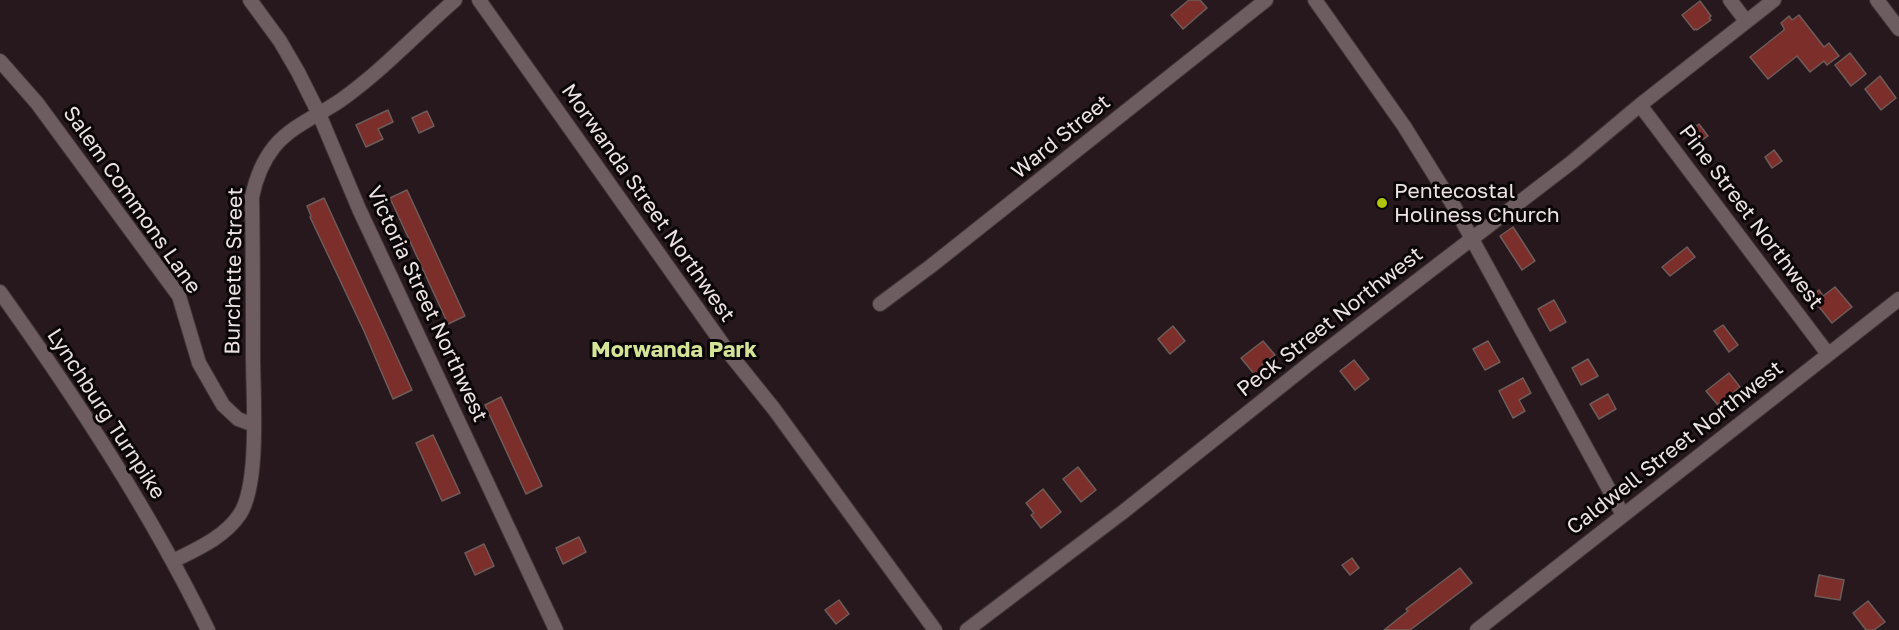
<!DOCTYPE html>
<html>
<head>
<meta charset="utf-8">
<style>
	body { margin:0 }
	canvas { display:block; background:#26181c }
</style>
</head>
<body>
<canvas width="1899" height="630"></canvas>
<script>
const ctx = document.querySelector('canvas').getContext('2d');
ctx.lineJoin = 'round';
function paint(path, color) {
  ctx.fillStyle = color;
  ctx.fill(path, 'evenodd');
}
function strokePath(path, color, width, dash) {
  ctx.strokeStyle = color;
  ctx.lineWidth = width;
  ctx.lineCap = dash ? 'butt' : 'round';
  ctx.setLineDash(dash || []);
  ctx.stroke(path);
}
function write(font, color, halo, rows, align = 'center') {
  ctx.font = font + ' "Golos Text",sans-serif';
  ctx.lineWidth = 6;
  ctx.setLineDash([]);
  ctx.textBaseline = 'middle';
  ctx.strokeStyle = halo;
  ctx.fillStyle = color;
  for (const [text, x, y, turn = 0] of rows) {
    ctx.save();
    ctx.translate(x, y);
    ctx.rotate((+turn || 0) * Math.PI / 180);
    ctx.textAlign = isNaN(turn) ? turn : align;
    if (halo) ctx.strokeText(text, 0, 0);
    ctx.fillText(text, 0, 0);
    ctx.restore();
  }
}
const building = new Path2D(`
	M1189 0H1200L1207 8 1183 29 1171 15Z
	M1700 1 1711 16 1709 18 1711 20 1697 30 1696 29 1694 30 1682 15Z
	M1799 15 1824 47 1829 43 1839 56 1827 65 1824 61 1810 72 1797 56 1768 79 1750 57 1784 30V28L1781 23 1789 16 1792 20Z
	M1850 53 1866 74 1851 86 1835 65Z
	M1880 76 1896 98 1881 110 1865 89Z
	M388 110 393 122 378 129 383 139 366 147 356 125Z
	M427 111 434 126 419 133 412 118Z
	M1699 124 1708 136 1698 143 1689 131Z
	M1774 150 1782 161 1772 168 1765 157Z
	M407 190 465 316 448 324 390 198Z
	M324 198 412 390 393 399 364 331 310 217 311 216 307 206Z
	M1513 227 1535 261 1522 270 1500 236Z
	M1687 247 1695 257 1670 276 1662 267Z
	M1835 287 1852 307 1832 323 1811 297 1819 290 1823 296Z
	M1554 300 1566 322 1550 331 1538 309Z
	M1723 325 1738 345 1729 352 1714 331Z
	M1173 326 1185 341 1170 354 1158 339Z
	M1263 341 1275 355 1262 365 1264 368 1255 375 1241 358Z
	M1488 341 1500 362 1485 370 1473 349Z
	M1588 359 1598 376 1581 385 1572 368Z
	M1354 360 1369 379 1355 390 1340 371Z
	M1729 373 1740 387 1718 405 1706 391Z
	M1523 378 1531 393 1519 400 1525 411 1513 418 1499 391Z
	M1608 394 1616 409 1599 419 1590 404Z
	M501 397 542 486 526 494 485 405Z
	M433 435 460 493 442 501 416 443Z
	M1078 467 1096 490 1081 502 1063 479Z
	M1043 489 1061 512 1041 528 1031 515 1034 513 1026 503Z
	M579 537 586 552 563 564 556 548Z
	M484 544 494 566 475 575 465 553Z
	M1352 558 1359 568 1350 575 1342 565Z
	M1460 568 1472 583 1410 630H1384L1408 611 1406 609Z
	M1819 575 1844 580 1840 600 1815 596Z
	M839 600 849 614 836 624 825 610Z
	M1868 601 1885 622 1874 630H1866L1853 613Z`);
paint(building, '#7c2e2a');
strokePath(building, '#6d5c5a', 1.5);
const minor = new Path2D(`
	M250 0 280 41 298 72 319 114 359 209 556 630
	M479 0 729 353 774 409 935 630
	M1315 0 1404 126 1455 208 1623 515
	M1730 0 1746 21
	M1877 0 1899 29
	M0 61 37 103 179 296 199 363 223 405 238 419 254 425
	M1640 105 1828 354
	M0 292C77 400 150 511 208 630
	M880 304 931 266 1266 0
	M173 561C197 549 225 537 240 514 260 483 253 395 253 356 253 303 253 250 252 197 256 178 262 162 274 147 292 125 318 116 341 100 382 71 417 33 455 0
	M967 630 1123 512 1315 359 1572 162 1640 105 1774 0
	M1477 630 1899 299`);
strokePath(minor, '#3f3537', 16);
strokePath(minor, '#6e5d60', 14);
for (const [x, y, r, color] of [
	[1382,203,6,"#aec509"]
]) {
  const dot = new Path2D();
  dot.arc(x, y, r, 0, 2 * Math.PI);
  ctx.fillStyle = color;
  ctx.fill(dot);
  strokePath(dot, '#0b0607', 2);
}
write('21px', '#ece2e4', '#0b0607', [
	["Ward Street",1061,137,-39],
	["Salem Commons Lane",132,200,55],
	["Morwanda Street Northwest",648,203,55],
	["Pine Street Northwest",1751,217,53],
	["Burchette Street",234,271,-89],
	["Victoria Street Northwest",427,304,65],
	["Peck Street Northwest",1330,322,-38],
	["Lynchburg Turnpike",106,414,57],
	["Caldwell Street Northwest",1675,448,-38]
]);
write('21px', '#ece2e4', '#0b0607', [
	["Pentecostal",1394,191],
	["Holiness Church",1394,215]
], 'left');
write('bold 22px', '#d4e497', '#0b0607', [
	["Morwanda Park",674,350]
]);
</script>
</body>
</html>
